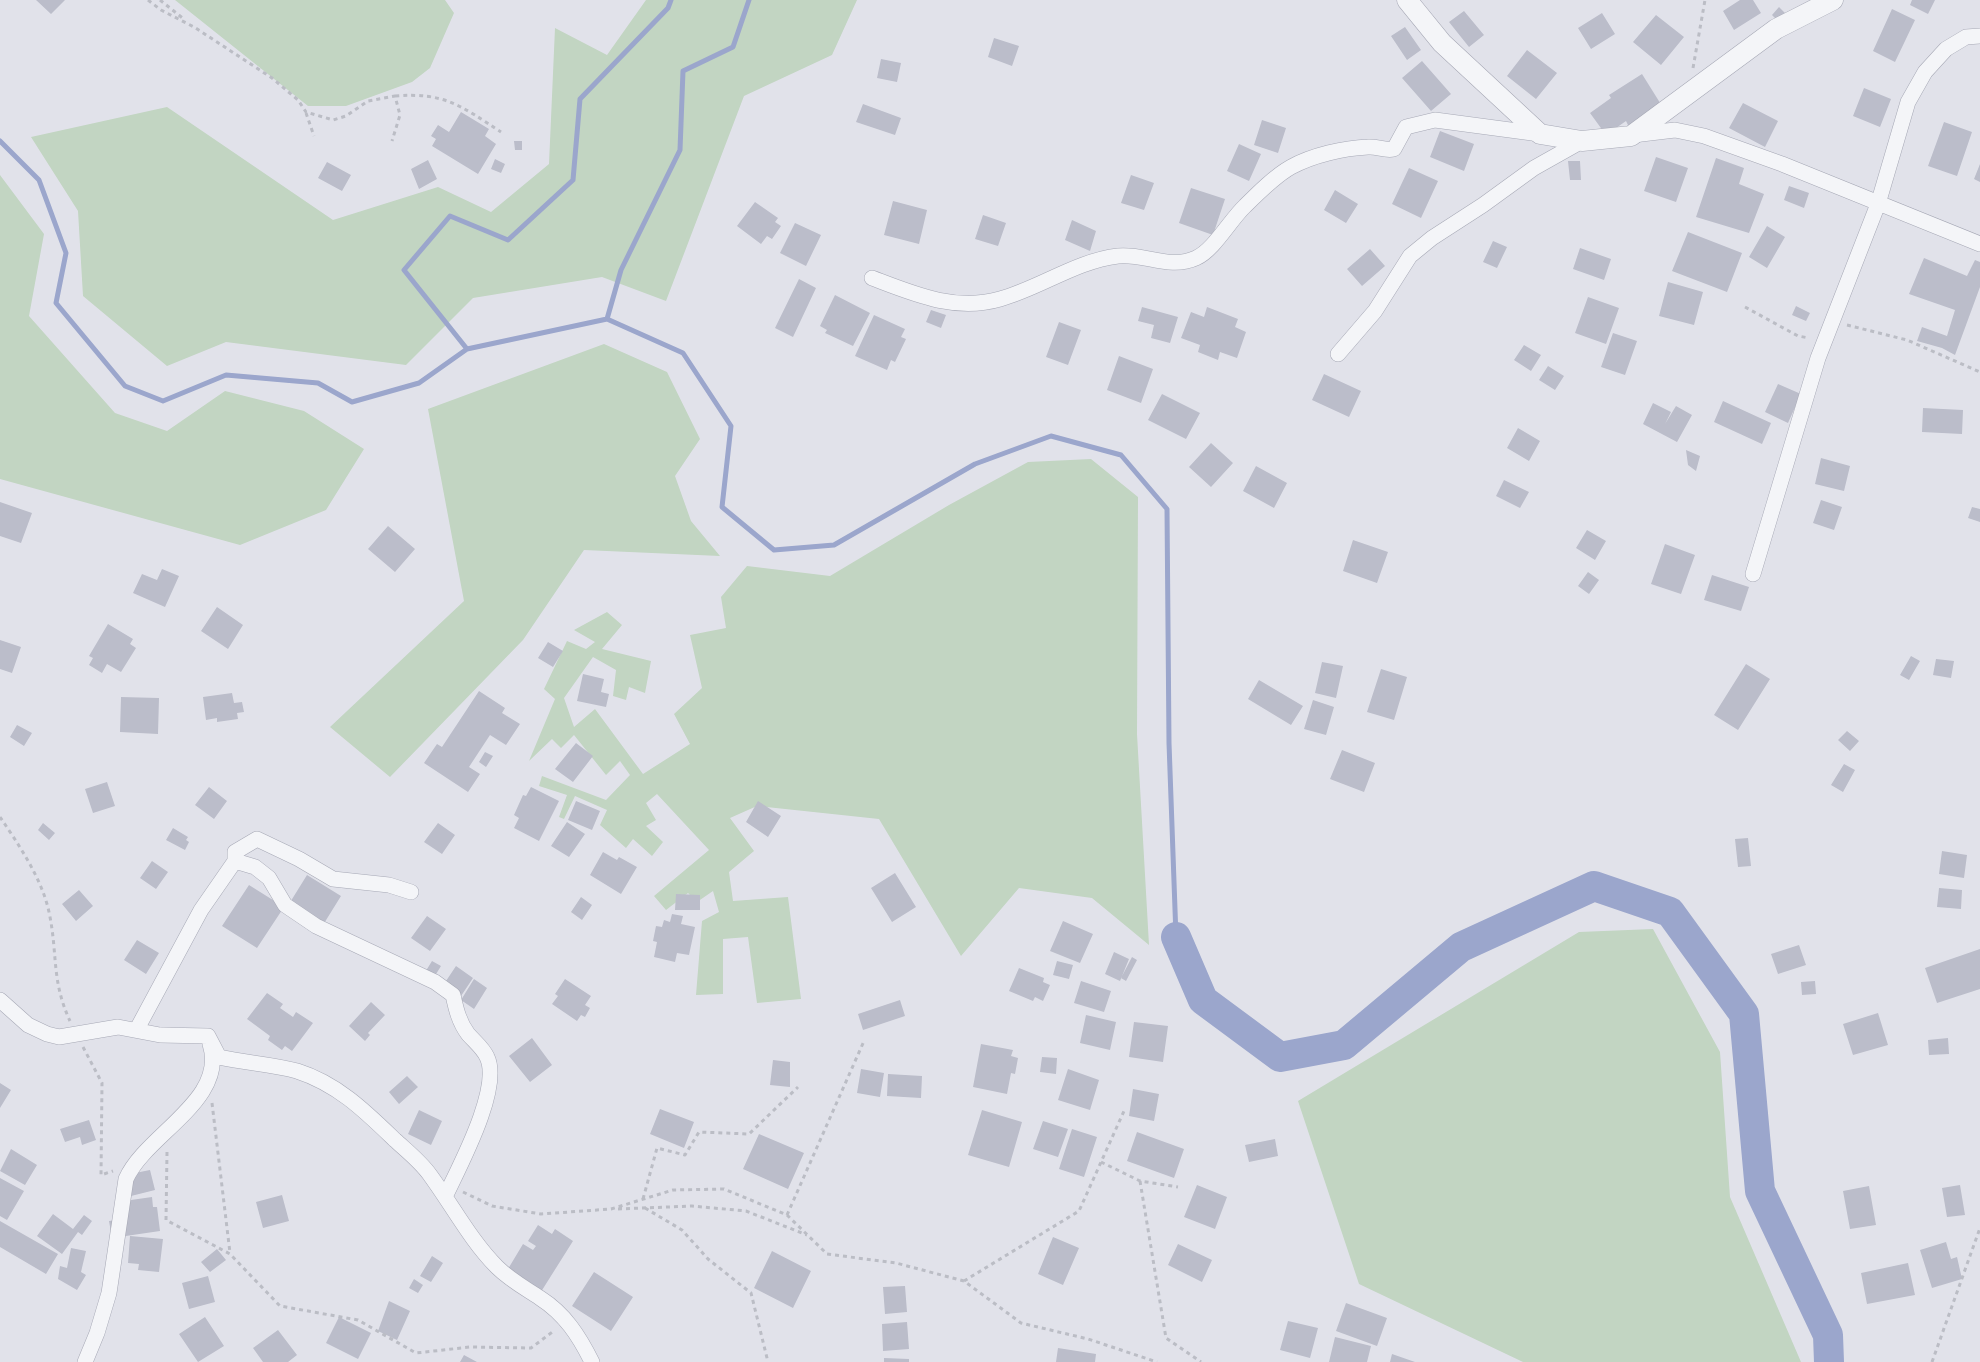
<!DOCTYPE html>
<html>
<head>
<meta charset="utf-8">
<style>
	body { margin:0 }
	canvas { display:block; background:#e1e2ea }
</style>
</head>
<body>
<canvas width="1980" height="1362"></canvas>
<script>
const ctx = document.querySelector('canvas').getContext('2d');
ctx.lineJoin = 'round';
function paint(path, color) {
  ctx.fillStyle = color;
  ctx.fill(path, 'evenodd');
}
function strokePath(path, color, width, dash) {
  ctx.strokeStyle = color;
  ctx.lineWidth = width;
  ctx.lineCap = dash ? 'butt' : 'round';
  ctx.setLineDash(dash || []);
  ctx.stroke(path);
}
paint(new Path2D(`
	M175 0H445L454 13 430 68 412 82 346 106H308Z
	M646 0H857L832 55 744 96 666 301 602 277 473 298 406 365 226 342 167 366 83 296 78 211 31 137 167 107 333 220 438 187 491 212 549 164 555 28 607 55Z
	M0 175 44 234 29 316 115 413 167 431 225 391 304 411 364 449 326 510 240 545 0 479Z
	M604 344 667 372 700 439 675 476 691 521 720 556 584 550 523 640 390 777 330 727 464 601 428 409Z
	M1091 459 1138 497 1137 734 1149 945 1092 898 1019 888 961 956 879 819 757 806 730 818 754 851 729 872 733 901 788 897 801 999 757 1003 748 937 723 939V994L696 995 702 921 719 912 713 891 697 902 688 893 666 910 654 896 709 850 657 794 646 803 656 820 646 826 663 842 652 856 633 839 626 848 600 825 607 810 575 796 564 819 559 817 567 795 539 786 542 776 606 800 630 775 620 761 606 775 574 735 561 748 552 739 529 761 555 699 544 689 567 641 586 649 595 642 574 630 607 612 622 625 602 649 651 661 645 693 629 687 626 700 613 696 616 670 593 657 564 698 574 727 595 709 643 774 690 744 674 714 702 688 690 635 726 628 721 597 747 566 830 576 949 505 1028 462Z
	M1653 929 1720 1052 1730 1197 1801 1362H1523L1359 1284 1298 1101 1579 932Z`), '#c2d5c2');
strokePath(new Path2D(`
	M0 141 39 180 66 253 56 303 125 386 163 401 226 375 318 383 352 402 419 383 467 349 607 319 683 353 731 426 722 507 774 550 834 545 975 464 1051 436 1121 455 1167 509 1169 743 1176 937
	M607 319 621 270 680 150 683 71 733 47 749 0
	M467 349 404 270 450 216 508 240 573 180 580 99 668 8 671 0`), '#9ba6cc', 5);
strokePath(new Path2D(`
	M1176 937 1203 1000 1280 1057 1344 1045 1461 947 1594 886 1670 912 1744 1014 1760 1191 1828 1335 1829 1362`), '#9ba6cc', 30);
paint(new Path2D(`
	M36 0H65L51 14Z
	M1740 0H1753L1761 13 1734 30 1723 11Z
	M1912 0H1935L1928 14 1910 5Z
	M1779 7 1788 16 1781 24 1772 15Z
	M1892 9 1915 20 1895 62 1873 51Z
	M1464 11 1484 35 1469 47 1449 22Z
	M1602 13 1615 34 1591 49 1578 28Z
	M1656 15 1684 37 1661 65 1633 42Z
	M1405 27 1421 50 1407 60 1391 36Z
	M994 38 1019 46 1012 66 988 57Z
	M1527 50 1557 73 1536 99 1507 76Z
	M881 59 901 63 897 82 877 78Z
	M1422 61 1451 94 1431 111 1402 78Z
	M1642 74 1662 106 1629 127 1626 121 1606 135 1590 113 1611 98 1609 95Z
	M1864 88 1891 99 1880 127 1853 116Z
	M1743 103 1778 121 1765 147 1729 128Z
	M863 104 901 118 895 135 856 122Z
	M461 112 489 129 485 136 496 144 478 174 432 146 436 139 431 136 438 125 449 132Z
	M1262 120 1286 128 1278 153 1254 145Z
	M1944 122 1972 132 1957 176 1928 166Z
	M1440 131 1474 144 1464 171 1430 157Z
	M514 141H522V150H515Z
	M1239 144 1261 154 1249 181 1227 171Z
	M1656 157 1688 168 1676 202 1644 191Z
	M1716 158 1744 168 1739 184 1764 194 1749 233 1696 217Z
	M495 159 505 164 501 173 491 169Z
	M428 160 437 179 419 189 411 169Z
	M1568 161H1580L1581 180H1570Z
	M327 162 351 175 342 191 318 178Z
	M1980 164V182L1974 179Z
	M1409 168 1438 181 1421 218 1392 204Z
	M1131 175 1154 183 1144 210 1121 203Z
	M1789 186 1809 193 1804 208 1784 200Z
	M1191 188 1225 199 1213 235 1179 223Z
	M1335 190 1358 204 1346 223 1324 210Z
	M893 201 927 210 919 244 884 235Z
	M755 202 778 218 775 222 781 226 772 239 767 236 761 244 737 226Z
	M983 215 1006 223 998 246 975 239Z
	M1072 220 1096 231 1090 251 1065 240Z
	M795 223 821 235 806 266 780 253Z
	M1767 226 1785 237 1767 268 1749 257Z
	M1688 232 1742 253 1727 292 1672 271Z
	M1493 241 1507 247 1497 268 1483 262Z
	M1580 248 1611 259 1604 280 1573 269Z
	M1370 249 1385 266 1362 286 1347 269Z
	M1924 258 1967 276 1975 260 1980 262V287L1955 355 1942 348 1917 341 1922 327 1947 336 1955 310 1909 294Z
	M799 279 816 288 793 337 775 328Z
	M1668 282 1703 292 1694 325 1659 316Z
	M835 295 870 313 853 346 825 333 827 330 820 326Z
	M1588 297 1619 308 1606 344 1575 333Z
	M1796 306 1810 313 1806 321 1792 315Z
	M1142 307 1178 317 1170 343 1151 338 1154 325 1138 321Z
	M1207 307 1238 319 1235 327 1246 332 1237 358 1220 352 1218 360 1198 352 1200 345 1181 338 1191 312 1204 317Z
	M931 310 946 315 941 328 926 322Z
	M874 315 905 329 901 337 906 339 895 362 891 360 887 370 855 356Z
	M1059 322 1081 330 1068 365 1046 357Z
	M1613 333 1637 341 1625 375 1601 367Z
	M1524 345 1541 355 1531 371 1514 360Z
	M1119 356 1153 369 1141 403 1107 390Z
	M1548 366 1564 376 1555 390 1539 380Z
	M1324 374 1361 391 1349 417 1312 400Z
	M1778 384 1801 394 1788 423 1765 412Z
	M1162 394 1200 413 1186 439 1148 420Z
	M1723 401 1771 423 1762 444 1714 422Z
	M1653 403 1671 412 1665 424 1676 406 1692 415 1677 442 1643 424Z
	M1923 408 1963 410 1962 434 1922 432Z
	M1518 428 1540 441 1529 461 1507 448Z
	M1211 443 1233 463 1211 487 1189 467Z
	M1686 450 1700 456 1696 471 1688 465Z
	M1821 458 1850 466 1844 491 1815 484Z
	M1256 466 1287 483 1274 508 1243 491Z
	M1504 480 1529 492 1520 508 1496 496Z
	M1821 500 1842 507 1834 530 1813 523Z
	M0 502 32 513 21 543 0 536Z
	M1972 507 1980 509V522L1968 518Z
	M388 526 415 549 395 572 368 549Z
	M1587 530 1606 541 1595 560 1576 548Z
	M1353 540 1388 552 1377 583 1343 571Z
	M1665 544 1695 555 1681 594 1651 584Z
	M162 569 179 576 165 607 133 593 142 574 157 580Z
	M1588 572 1599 580 1589 594 1578 586Z
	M1712 575 1749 587 1741 611 1704 600Z
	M217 607 243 625 228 649 201 631Z
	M108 624 133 639 130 644 136 648 121 672 107 664 102 673 89 665 93 658 89 656Z
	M0 640 21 647 12 673 0 669Z
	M548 642 563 651 553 667 538 658Z
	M1911 656 1920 661 1909 680 1900 675Z
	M1936 659 1954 661 1951 678 1933 675Z
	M1322 662 1343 666 1336 698 1315 693Z
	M1746 664 1770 679 1738 730 1714 715Z
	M1381 669 1407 677 1394 720 1367 712Z
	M583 674 604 679 601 692 609 694 606 707 577 701Z
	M1259 680 1303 706 1291 725 1248 699Z
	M479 691 505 708 502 713 520 724 506 745 490 735 469 767 480 774 468 792 424 763 437 744 442 747Z
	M232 693 234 703 242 702 244 712 237 713 238 719 217 722V718L206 720 203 697Z
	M121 697 159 698 158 734 120 732Z
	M1313 700 1334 707 1326 735 1304 729Z
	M17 725 32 733 24 746 10 737Z
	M1847 731 1859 741 1850 751 1838 740Z
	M576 743 593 756 573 782 555 769Z
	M1342 750 1375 763 1364 792 1330 779Z
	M485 752 493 756 486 767 479 762Z
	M1844 764 1855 770 1843 792 1831 785Z
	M107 782 115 806 93 813 85 789Z
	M209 787 227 801 214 819 195 805Z
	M531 787 559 801 539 841 514 828 519 818 514 815 523 795 526 796Z
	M576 801 600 811 592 830 568 820Z
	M758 801 781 816 768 837 746 822Z
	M567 822 585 834 569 857 551 846Z
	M43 823 55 833 49 840 38 830Z
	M438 823 455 835 442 854 424 842Z
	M173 828 188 837 186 840 189 842 185 850 166 840Z
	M1748 838 1751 866 1738 867 1735 839Z
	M1942 851 1967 855 1964 878 1939 874Z
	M603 852 617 860 619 857 637 867 621 894 590 875Z
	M152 861 168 872 156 889 140 878Z
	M895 873 916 907 892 922 871 888Z
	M307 875 341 896 323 925 289 904Z
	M249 885 284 907 257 948 222 926Z
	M1939 888 1962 890 1961 909 1937 907Z
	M79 890 93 906 76 921 62 904Z
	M676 894 700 895V910H675Z
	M581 897 592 905 582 920 571 912Z
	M672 914 683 916 681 924 695 927 689 955 677 953 675 962 654 957 657 942 653 941 656 926 662 927 664 920 670 922Z
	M427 916 446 929 430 951 411 938Z
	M1063 921 1093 934 1080 963 1050 951Z
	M137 940 159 953 146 974 124 960Z
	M1799 945 1806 965 1778 974 1771 954Z
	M1980 949V989L1937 1003 1925 968Z
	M1114 952 1129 959 1120 981 1105 974Z
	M1132 957 1137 960 1126 981 1121 978Z
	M432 961 441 966 433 979 424 974Z
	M1057 961 1073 965 1069 979 1053 975Z
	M456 966 473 978 461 996 444 984Z
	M1019 968 1044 978 1043 982 1050 985 1043 1001 1035 997 1033 1001 1009 991Z
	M474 979 487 988 474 1009 461 1000Z
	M565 979 591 996 585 1005 590 1008 585 1017 581 1015 577 1021 552 1004 558 996 555 994Z
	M1081 981 1111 991 1104 1012 1074 1003Z
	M1815 981 1816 994 1802 995 1801 982Z
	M267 993 283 1004 280 1008 293 1017 296 1012 313 1023 292 1051 285 1046 282 1050 268 1040 270 1036 247 1019Z
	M900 1000 905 1016 863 1030 858 1014Z
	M371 1002 385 1015 368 1033 370 1035 365 1041 349 1026Z
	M1878 1013 1888 1045 1853 1055 1843 1024Z
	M1086 1015 1116 1022 1110 1050 1080 1043Z
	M1134 1022 1168 1026 1163 1062 1129 1057Z
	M532 1038 552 1065 530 1082 509 1056Z
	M1948 1038 1949 1054 1929 1055 1928 1040Z
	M981 1044 1013 1050 1011 1056 1018 1058 1015 1074 1011 1073 1007 1094 973 1087Z
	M1042 1057 1057 1058 1056 1074 1040 1072Z
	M773 1060 790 1062V1087L770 1085Z
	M861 1069 884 1073 880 1097 857 1093Z
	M1068 1069 1099 1080 1090 1110 1058 1100Z
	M888 1074 922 1076 921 1098 887 1096Z
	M407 1076 418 1087 399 1104 389 1092Z
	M0 1083 11 1090 0 1108Z
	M1133 1089 1159 1094 1154 1121 1129 1116Z
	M660 1109 694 1122 684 1148 650 1134Z
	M419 1110 442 1121 431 1145 408 1134Z
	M982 1110 1022 1122 1009 1167 968 1155Z
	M89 1120 96 1140 82 1145 80 1137 65 1142 60 1129Z
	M1043 1121 1068 1129 1058 1157 1033 1149Z
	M1072 1129 1097 1137 1084 1177 1059 1169Z
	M1137 1132 1184 1149 1174 1178 1127 1161Z
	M759 1134 804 1153 788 1189 743 1169Z
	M1275 1139 1278 1156 1249 1162 1245 1145Z
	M11 1149 37 1165 25 1185 0 1171Z
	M150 1170 155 1190 131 1196 125 1175Z
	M0 1178 24 1191 7 1220 0 1216Z
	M1197 1185 1227 1197 1215 1229 1184 1217Z
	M1960 1185 1965 1215 1947 1217 1942 1188Z
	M1869 1186 1876 1225 1850 1229 1843 1191Z
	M282 1195 289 1221 263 1228 256 1202Z
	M152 1197 153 1207H157L160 1231 112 1238 109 1221 118 1220 124 1201Z
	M53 1214 73 1229 84 1215 92 1221 82 1235 78 1232 62 1254 37 1236Z
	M0 1221 58 1254 46 1274 0 1247Z
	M538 1225 552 1234 555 1229 573 1241 539 1295 505 1274 523 1244 533 1250 536 1246 528 1241Z
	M130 1236 163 1239 159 1272 138 1270 139 1264 128 1263Z
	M1053 1237 1079 1248 1063 1285 1038 1274Z
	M1946 1242 1951 1259 1957 1257 1962 1279 1932 1288 1920 1250Z
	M1178 1244 1212 1260 1202 1282 1168 1265Z
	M71 1248 86 1251 81 1272 86 1275 77 1290 58 1279 60 1266 67 1268Z
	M217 1249 226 1260 210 1272 201 1262Z
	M772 1251 811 1271 793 1308 754 1288Z
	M432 1256 443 1263 431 1282 420 1276Z
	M1908 1263 1915 1295 1867 1304 1861 1273Z
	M594 1272 633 1297 611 1331 572 1306Z
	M208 1276 215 1302 189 1309 182 1283Z
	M414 1279 423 1285 418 1293 409 1288Z
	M905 1286 907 1312 885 1314 883 1287Z
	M389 1301 410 1311 397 1340 378 1331Z
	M1346 1303 1387 1318 1377 1346 1336 1331Z
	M205 1317 224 1346 198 1362 179 1334Z
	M339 1317 371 1333 358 1359 326 1343Z
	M1288 1321 1318 1328 1310 1358 1280 1350Z
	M907 1322 909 1349 883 1351 882 1324Z
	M278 1330 297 1355 288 1362H263L253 1348Z
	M1335 1337 1371 1346 1367 1362H1329Z
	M1058 1348 1096 1354 1095 1362H1056Z
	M1392 1354 1415 1362H1390Z
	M464 1355 477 1362H460Z
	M884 1358 909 1359V1362H884Z`), '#bbbdca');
const minor = new Path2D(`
	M1633 135 1675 130 1704 136 1782 164 1980 244
	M872 278C914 294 955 312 1000 299 1040 288 1076 261 1118 256 1144 253 1170 270 1196 258 1214 250 1230 220 1245 206 1258 193 1275 176 1291 167 1313 155 1344 148 1368 147 1377 146 1384 151 1394 149L1406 127 1435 120 1540 134
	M1338 354 1375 311 1410 256 1432 238 1483 205 1534 168 1582 141
	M1753 574 1818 358 1878 204 1908 102 1925 72 1946 49 1966 37 1980 36
	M411 892 389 885 333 879 299 859 257 839 235 852V861L255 867 269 878 285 905 316 926 435 982 453 995C456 1009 459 1022 468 1034 475 1042 483 1048 487 1057 502 1088 459 1167 445 1197
	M0 1000 28 1025 47 1034 59 1037 118 1027 160 1035 208 1036 219 1057C245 1063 272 1064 297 1071 338 1084 366 1112 395 1140 407 1151 421 1162 430 1175 452 1205 471 1241 497 1267 510 1280 525 1288 540 1298 565 1314 579 1336 592 1362
	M137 1029 201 910 235 861
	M85 1362 97 1333 109 1293 126 1179C146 1134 228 1100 210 1044`);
const tertiary = new Path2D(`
	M1407 0 1442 43 1540 134 1582 141 1631 136 1776 29 1833 0`);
strokePath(minor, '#a6a8b5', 16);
strokePath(tertiary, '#a6a8b5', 21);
strokePath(new Path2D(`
	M148 0 161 10 194 27 272 78 298 100 306 112 333 120 346 116 368 101 395 96 400 115 392 141
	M160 0 185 20
	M1693 68 1705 0
	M395 96C445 92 461 106 501 132
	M306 113 314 136
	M1745 307 1798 336 1809 338
	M1847 325 1907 340 1980 372
	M0 817C19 845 42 879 49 912 58 954 51 980 70 1021
	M83 1047 102 1083 101 1175 113 1171
	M212 1103 230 1253
	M167 1152 166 1220 230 1254 280 1306 358 1320 416 1353 470 1347 531 1348 555 1330
	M1101 1162 1140 1181 1178 1187
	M1140 1181 1166 1338 1201 1362
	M463 1192 492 1206 541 1214 611 1209 673 1190 724 1189 787 1215 827 1254 896 1263 964 1281 1021 1323 1088 1339 1157 1362
	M643 1199 657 1148 685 1155 699 1132 749 1134 798 1087
	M645 1208 682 1230 708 1259 751 1293 768 1362
	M618 1209 692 1206 746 1211 807 1235
	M787 1215 864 1041
	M964 1281 1079 1211 1124 1111
	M1932 1362 1980 1228`), '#bbbdc5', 3, [4, 4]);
strokePath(minor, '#f4f5f8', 15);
strokePath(tertiary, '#f4f5f8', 20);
</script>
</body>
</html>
